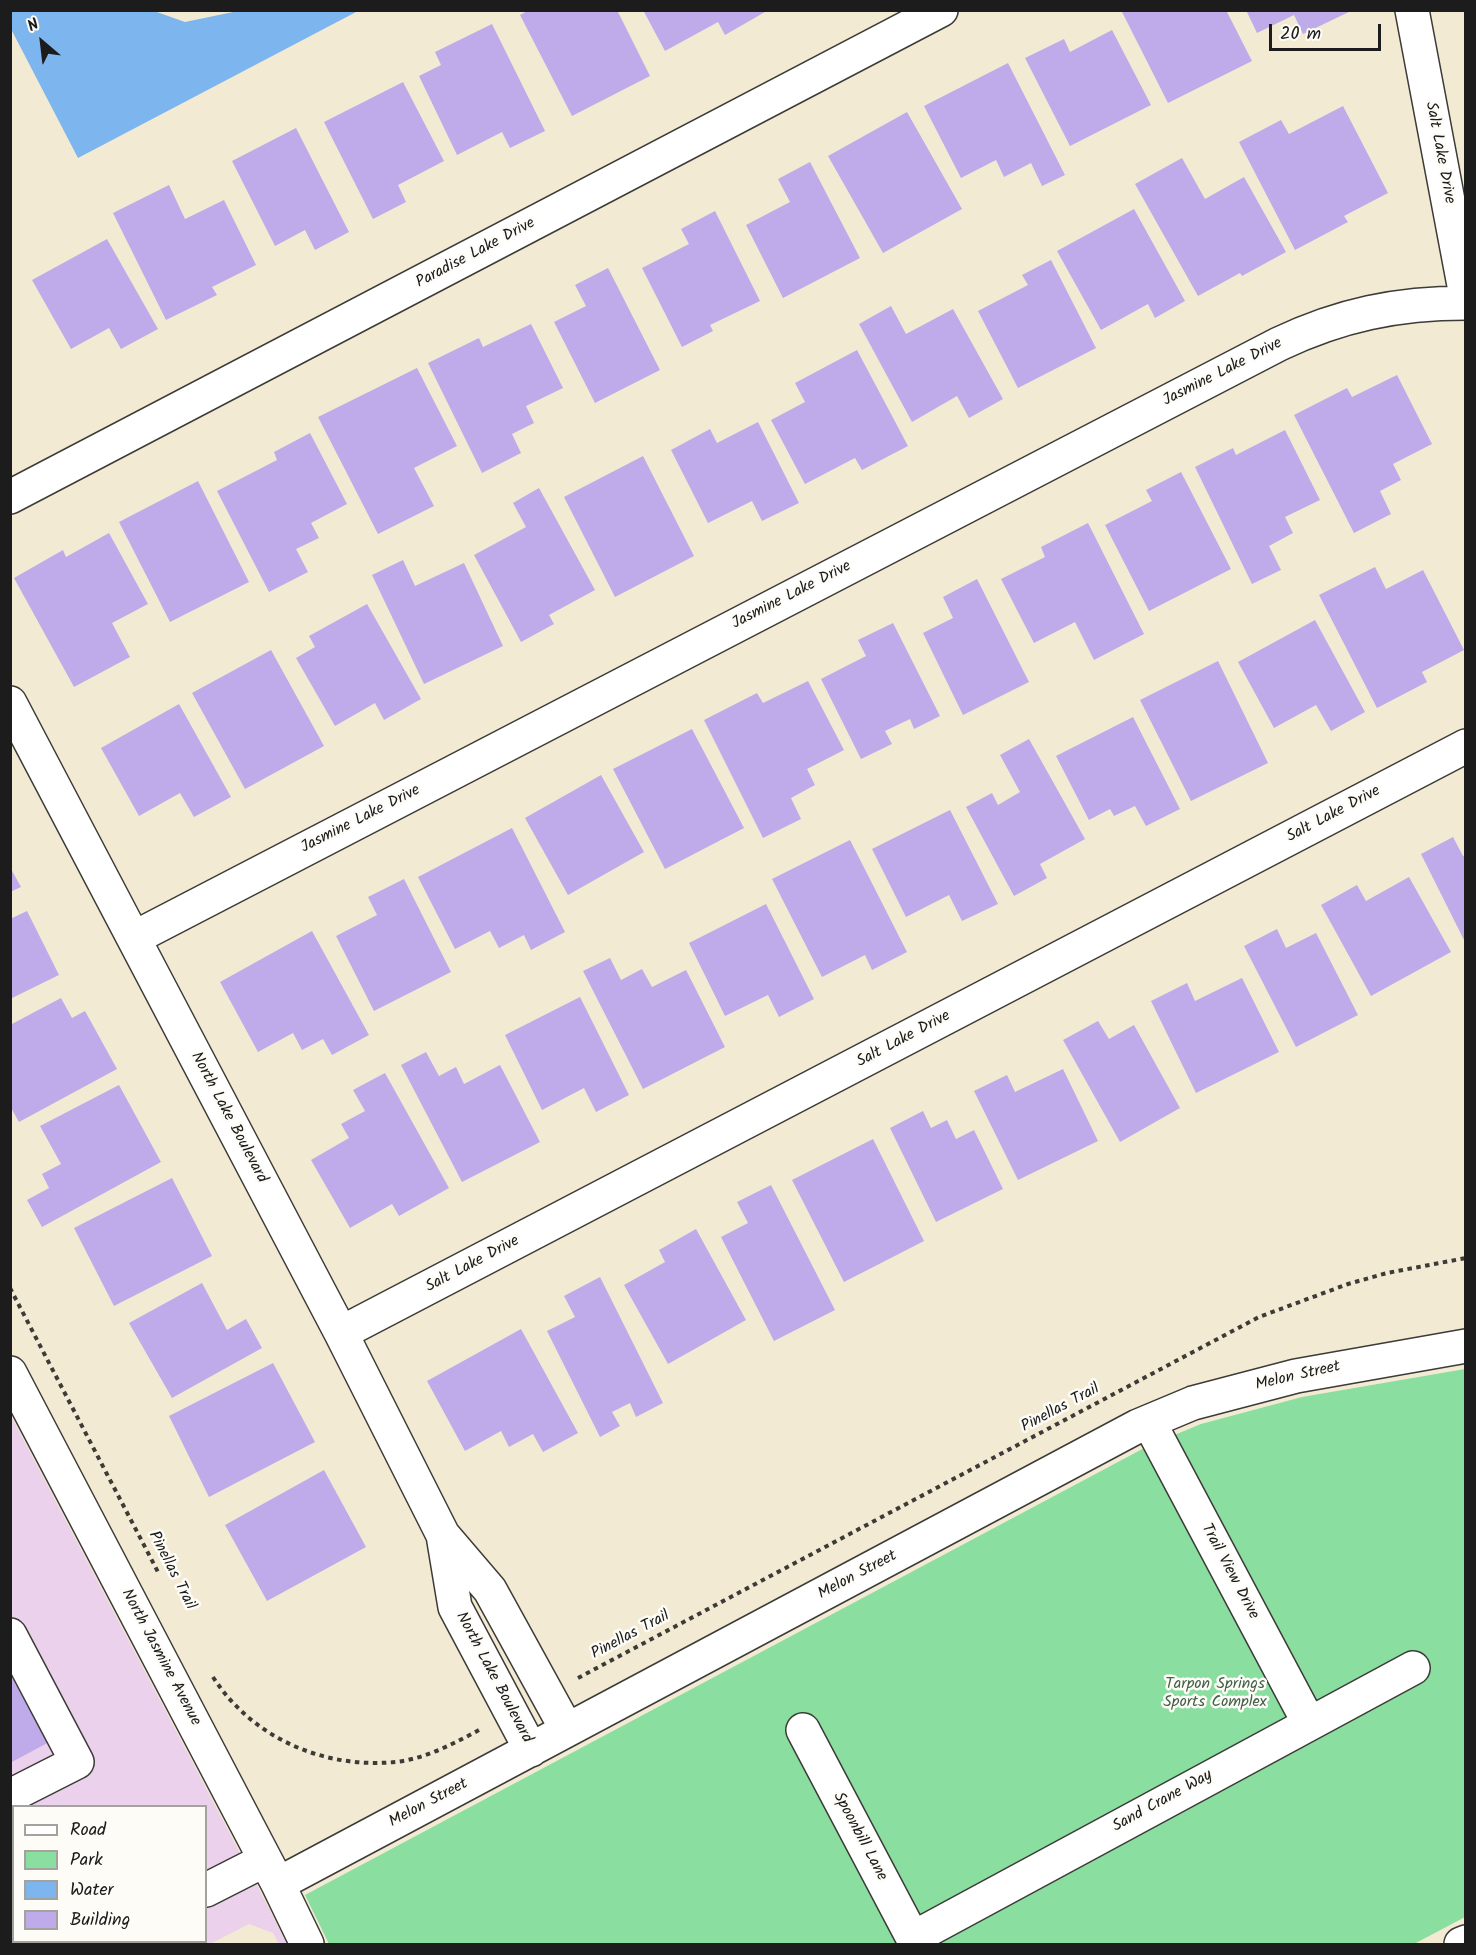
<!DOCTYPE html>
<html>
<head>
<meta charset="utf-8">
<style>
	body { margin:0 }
	#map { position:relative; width:1476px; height:1955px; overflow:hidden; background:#f3ead3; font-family:Kalam,sans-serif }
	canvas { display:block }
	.frame { position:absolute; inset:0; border:12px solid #1c1c1c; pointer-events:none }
	.legend { position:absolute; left:12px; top:1805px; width:195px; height:138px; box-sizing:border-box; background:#fdfcf7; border:2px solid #a3a29f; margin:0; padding:8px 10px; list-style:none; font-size:18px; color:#1c1c1c }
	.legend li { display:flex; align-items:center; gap:12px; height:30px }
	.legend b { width:30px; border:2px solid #a3a29f }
	.north { position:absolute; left:12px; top:12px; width:60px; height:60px; -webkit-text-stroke:4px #fdfcf7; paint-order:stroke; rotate:332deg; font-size:16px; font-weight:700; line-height:24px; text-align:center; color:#1c1c1c }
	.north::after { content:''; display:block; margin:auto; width:21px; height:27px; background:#1c1c1c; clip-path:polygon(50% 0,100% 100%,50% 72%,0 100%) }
	.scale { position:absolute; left:1269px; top:24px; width:112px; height:27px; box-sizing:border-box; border:3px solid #1c1c1c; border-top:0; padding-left:8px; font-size:18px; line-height:21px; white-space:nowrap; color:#1c1c1c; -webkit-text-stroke:4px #fdfcf7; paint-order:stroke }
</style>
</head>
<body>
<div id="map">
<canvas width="1476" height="1955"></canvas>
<div class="frame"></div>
<ul class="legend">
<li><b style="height:8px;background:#fff"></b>Road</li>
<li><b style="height:16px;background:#89dea0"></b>Park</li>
<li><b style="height:16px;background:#7db6ee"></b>Water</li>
<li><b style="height:16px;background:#bfabe9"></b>Building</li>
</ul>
<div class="north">N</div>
<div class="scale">20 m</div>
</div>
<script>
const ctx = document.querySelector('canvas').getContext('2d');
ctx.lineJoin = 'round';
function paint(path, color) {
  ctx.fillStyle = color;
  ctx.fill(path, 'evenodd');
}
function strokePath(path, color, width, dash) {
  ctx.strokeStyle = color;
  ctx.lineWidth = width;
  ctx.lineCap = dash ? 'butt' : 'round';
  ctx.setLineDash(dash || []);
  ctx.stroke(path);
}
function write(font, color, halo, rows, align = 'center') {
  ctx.font = font + ' Kalam,sans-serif';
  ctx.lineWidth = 5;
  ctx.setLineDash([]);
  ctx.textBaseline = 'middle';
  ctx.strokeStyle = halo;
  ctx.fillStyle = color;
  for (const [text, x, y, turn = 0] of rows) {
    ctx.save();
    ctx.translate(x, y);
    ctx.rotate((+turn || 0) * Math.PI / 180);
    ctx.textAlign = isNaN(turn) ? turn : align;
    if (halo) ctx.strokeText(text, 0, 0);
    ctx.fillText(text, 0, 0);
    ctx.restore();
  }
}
paint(new Path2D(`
	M10 1414 261 1893 287 1944H279L273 1933 249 1924 210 1944H11ZM14 1806H206V1942H14Z`), '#ebd1eb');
paint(new Path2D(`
	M1465 1369V1917L1414 1944H329L305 1895 1148 1446 1201 1424 1302 1397Z`), '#89dea0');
paint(new Path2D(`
	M11 10 154 11 185 22 238 11H358L78 158 11 29Z`), '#7db6ee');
paint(new Path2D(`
	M529 10H617L650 76 572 116 520 15Z
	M643 10H764L765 12 725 35 718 22 665 51Z
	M1121 10H1226L1252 61 1168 103Z
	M1246 10H1353L1303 34 1294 15 1257 33Z
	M492 24 545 131 510 148 502 132 457 155 419 76 441 65 435 52Z
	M1112 30 1151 105 1070 146 1025 58 1064 39 1070 52Z
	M1008 63 1065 175 1042 186 1031 163 1004 177 996 160 961 178 924 106Z
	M403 82 444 161 398 185 406 202 373 219 324 122Z
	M1343 106 1388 193 1344 216 1348 222 1295 250 1239 142 1281 120 1289 134Z
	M907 112 962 209 883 253 828 156Z
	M296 128 349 232 315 250 305 230 275 246 232 161Z
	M1182 158 1205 199 1244 177 1286 252 1242 276 1240 273 1198 296 1135 184Z
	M810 162 860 258 783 298 746 225 790 202 778 179Z
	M169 185 185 219 224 200 256 265 212 287 217 295 166 320 113 213Z
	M1134 209 1185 301 1155 318 1148 304 1101 330 1057 251Z
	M715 211 760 301 710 325 713 331 682 347 642 268 689 244 681 229Z
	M107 239 158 329 121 349 109 328 71 349 32 280Z
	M1051 260 1096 348 1018 388 978 311 1028 285 1022 275Z
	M608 268 660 370 595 403 554 322 586 306 575 285Z
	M891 306 906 334 953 309 1003 399 969 418 957 396 912 422 859 324Z
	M531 324 563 388 526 406 534 423 512 434 521 453 482 473 428 363 479 338 483 347Z
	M857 350 908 446 862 470 855 458 805 484 771 420 805 402 795 383Z
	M417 368 457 446 414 468 434 506 378 534 318 417Z
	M1397 375 1432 444 1393 464 1401 480 1380 491 1391 514 1354 533 1294 415 1347 388 1352 397Z
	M758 422 799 503 762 521 752 501 708 523 671 450 710 429 717 443Z
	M1285 430 1320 500 1285 517 1293 533 1269 546 1281 570 1252 584 1195 467 1233 448 1236 455Z
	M310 433 347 504 311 523 319 538 296 549 308 572 269 592 217 491 277 460 274 452Z
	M643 456 694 556 615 597 564 497Z
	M1181 472 1231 569 1149 611 1105 525 1152 501 1146 490Z
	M198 481 249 582 170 622 119 522Z
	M539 488 595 590 549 615 554 624 521 642 474 555 526 527 513 503Z
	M1088 523 1144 634 1094 660 1075 622 1034 643 1001 579 1045 557 1041 547Z
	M109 533 148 604 112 623 130 657 74 687 14 578 63 550 66 557Z
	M403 560 415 586 464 563 503 646 424 684 372 575Z
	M1375 567 1386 589 1423 570 1464 650 1422 672 1427 682 1377 708 1319 595Z
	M977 579 1029 682 963 715 923 633 953 618 943 597Z
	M367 604 421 699 384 720 375 703 335 726 296 658 315 647 309 636Z
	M1315 620 1365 712 1331 731 1316 705 1274 728 1238 662Z
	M893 623 940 716 914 729 910 719 885 731 892 744 861 759 821 679 866 656 858 640Z
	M271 650 324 746 245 789 192 693Z
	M1218 661 1268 763 1191 801 1140 700Z
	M808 681 844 750 807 769 815 785 791 798 801 819 763 838 704 720 757 693 763 703Z
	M179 704 231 797 194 817 180 793 139 816 101 748Z
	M1133 717 1180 809 1146 826 1135 806 1114 816 1110 809 1089 820 1056 756Z
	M692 729 744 828 665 869 613 769Z
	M1029 739 1085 839 1040 864 1047 878 1014 896 966 807 992 793 998 805 1020 792 1000 755Z
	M601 775 644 852 568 895 525 818Z
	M950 810 998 904 962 921 949 895 906 917 872 849Z
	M512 828 565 932 531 950 524 935 499 948 490 931 455 949 418 877Z
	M1453 837 1463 856 1466 855V944L1421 854Z
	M850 840 907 952 872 970 865 955 822 977 772 879Z
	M10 867 21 887 10 892Z
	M1409 877 1451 952 1371 996 1321 905 1357 885 1366 901Z
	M404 879 451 972 374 1011 336 936 377 915 368 897Z
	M766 904 814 999 779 1017 768 995 725 1016 689 943Z
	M27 911 59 975 10 999V919Z
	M1277 929 1286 948 1316 933 1358 1015 1296 1047 1244 946Z
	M312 931 369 1035 332 1055 323 1039 302 1050 293 1033 258 1052 220 982Z
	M610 958 621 980 642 969 652 987 686 970 725 1047 643 1089 583 971Z
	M1242 978 1279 1052 1196 1093 1151 1001 1187 983 1195 1001Z
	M580 997 629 1095 596 1112 584 1088 542 1110 505 1035Z
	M61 998 72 1018 85 1011 117 1069 19 1122 10 1106V1025Z
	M1098 1021 1109 1039 1134 1025 1180 1108 1120 1142 1063 1040Z
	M426 1052 439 1076 456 1067 464 1084 500 1065 540 1142 462 1182 401 1065Z
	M1063 1069 1098 1141 1018 1180 974 1091 1007 1075 1015 1092Z
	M385 1073 449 1188 399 1216 392 1204 350 1228 311 1160 349 1138 341 1124 365 1111 353 1090Z
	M119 1085 161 1162 42 1227 27 1200 49 1188 42 1174 61 1164 40 1126Z
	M923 1111 931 1128 947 1120 956 1139 974 1130 1003 1189 936 1222 890 1128Z
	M873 1139 924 1241 844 1282 792 1180Z
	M172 1178 212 1256 114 1306 74 1228Z
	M771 1185 835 1310 774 1341 721 1237 748 1223 737 1202Z
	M696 1229 746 1320 668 1364 624 1285 665 1262 659 1250Z
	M600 1277 663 1403 636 1417 630 1403 612 1412 620 1426 600 1437 547 1331 575 1317 564 1296Z
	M202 1283 227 1330 246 1319 262 1348 172 1398 129 1323Z
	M521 1329 578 1433 543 1452 533 1434 509 1447 501 1431 465 1451 427 1381Z
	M273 1363 315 1442 209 1497 169 1416Z
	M324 1470 366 1547 267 1601 225 1525Z
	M10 1661 53 1740 10 1763Z`), '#bfabe9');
const minor = new Path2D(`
	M1412 10 1466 296
	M10 497 941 10
	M10 703 341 1333 443 1535 490 1590 567 1730
	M134 938 1279 344C1340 315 1397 303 1466 303
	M341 1333 1466 746
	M10 1373 278 1884 307 1944
	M1149 1422 1309 1723
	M443 1535 455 1607 531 1750
	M10 1635 77 1762 10 1796
	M803 1730 916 1944
	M278 1884 1138 1426 1193 1403 1296 1376 1466 1346
	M206 1890 265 1860
	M913 1938 1413 1668
	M97 1944 103 1942
	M1461 1944 1466 1942`);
strokePath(minor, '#3c3b37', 36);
strokePath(new Path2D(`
	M10 1288 158 1572
	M213 1677C252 1738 324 1769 395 1762 425 1759 455 1743 481 1729
	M578 1678 1259 1317 1348 1284 1387 1273 1466 1258`), '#3c3b37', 4, [4.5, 4.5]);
strokePath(minor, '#fff', 33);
write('16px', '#1c1c1c', '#fdfcf7', [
	["Salt Lake Drive",1439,153,79],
	["Paradise Lake Drive",476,254,-28],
	["Jasmine Lake Drive",1223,373,-27],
	["Jasmine Lake Drive",792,596,-27],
	["Salt Lake Drive",1334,815,-28],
	["Jasmine Lake Drive",361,820,-27],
	["Salt Lake Drive",904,1040,-28],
	["North Lake Boulevard",228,1118,62],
	["Salt Lake Drive",473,1265,-28],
	["Melon Street",1298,1377,-13],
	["Pinellas Trail",1061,1409,-28],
	["Pinellas Trail",171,1571,63],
	["Trail View Drive",1229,1572,62],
	["Melon Street",858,1576,-28],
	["Pinellas Trail",631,1636,-28],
	["North Jasmine Avenue",160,1658,62],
	["North Lake Boulevard",493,1678,62],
	["Sand Crane Way",1163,1802,-29],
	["Melon Street",429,1804,-28],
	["Spoonbill Lane",859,1837,62]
]);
write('16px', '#42604a', '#fdfcf7', [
	["Tarpon Springs",1215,1685],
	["Sports Complex",1215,1703]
]);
</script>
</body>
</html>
